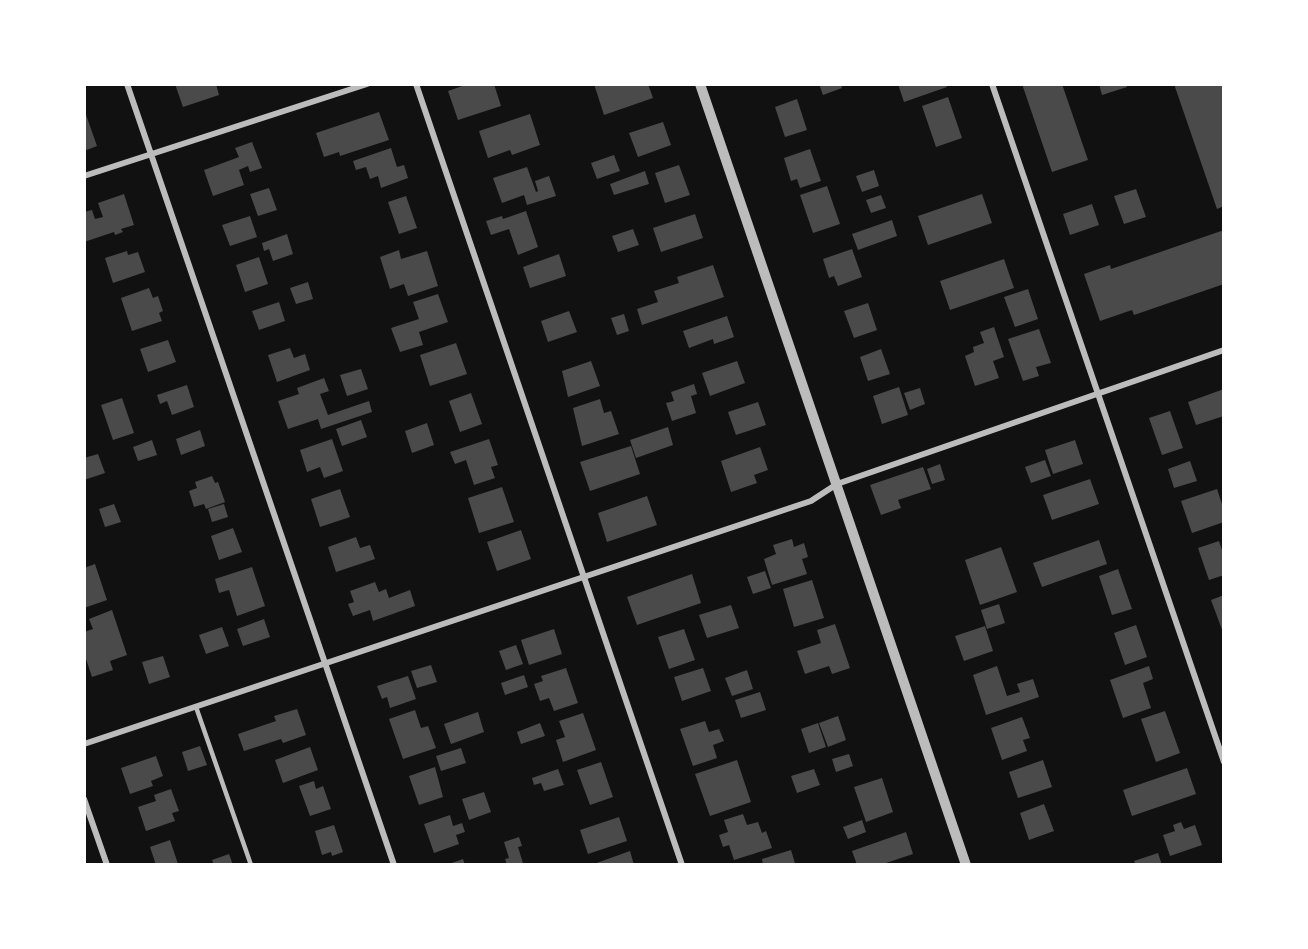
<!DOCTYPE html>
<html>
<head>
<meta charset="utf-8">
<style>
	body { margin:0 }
	#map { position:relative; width:1308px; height:949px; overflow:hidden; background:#111; font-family:Overpass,sans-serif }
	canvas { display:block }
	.frame { position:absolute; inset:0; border:86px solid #fff; pointer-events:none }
</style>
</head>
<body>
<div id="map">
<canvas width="1308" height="949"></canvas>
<div class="frame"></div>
</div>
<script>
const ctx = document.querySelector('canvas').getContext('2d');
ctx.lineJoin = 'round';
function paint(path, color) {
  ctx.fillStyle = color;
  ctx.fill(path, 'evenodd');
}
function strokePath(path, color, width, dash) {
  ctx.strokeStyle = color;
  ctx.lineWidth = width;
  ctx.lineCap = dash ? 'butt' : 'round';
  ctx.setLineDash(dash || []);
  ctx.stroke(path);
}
paint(new Path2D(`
	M175 84H216L219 95 183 107Z
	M468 84H494L501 106 458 120 448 91Z
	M594 84H648L653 98 604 115Z
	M819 84H841L842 88 823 95Z
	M898 84H946L947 87 904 102Z
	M1022 84H1062L1088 160 1052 172Z
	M1099 84H1126L1127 87 1102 95Z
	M1174 84H1224V206L1217 209Z
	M948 97 962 138 936 147 922 106Z
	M797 99 807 130 785 137 775 107Z
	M84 109 97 146 84 151Z
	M379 112 389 140 340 156 339 152 324 157 316 133Z
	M530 114 540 145 512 155 510 150 488 158 479 131Z
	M663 122 671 145 638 157 629 133Z
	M252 142 262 168 250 172 248 166 239 170 244 185 213 196 204 170 239 157 235 148Z
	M391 148 397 167 404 165 408 178 381 188 378 176 370 179 366 167 356 170 353 161Z
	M810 149 821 181 800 188 797 179 791 181 784 158Z
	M614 155 620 171 597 179 591 163Z
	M679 165 690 195 665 203 655 173Z
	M527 167 536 192 538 191 535 181 549 176 556 196 527 205 524 195 502 203 493 178Z
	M874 170 879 186 862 192 856 176Z
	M645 171 649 184 614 195 610 184Z
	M827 186 840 224 813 233 800 195Z
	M269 188 277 210 258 216 250 194Z
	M1136 189 1146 217 1124 224 1114 196Z
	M124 194 134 225 121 229 123 232 115 235 114 232 84 242V212L92 210 95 219 103 217 98 203Z
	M982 194 992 223 928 245 918 216Z
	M881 195 886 208 871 213 866 200Z
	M406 196 417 228 399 234 388 202Z
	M1092 204 1099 225 1070 235 1063 214Z
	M526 211 538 247 518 255 509 229 491 235 486 221 502 216 503 219Z
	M695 214 703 238 661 252 653 228Z
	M250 216 257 237 230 246 222 225Z
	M892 220 897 236 858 250 852 234Z
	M633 229 639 245 618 252 612 236Z
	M1224 230V284L1134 315 1132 310 1100 321 1084 274 1110 265 1111 269Z
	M287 234 293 254 273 261 269 249 264 251 262 243Z
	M852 249 862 277 838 286 834 276 829 278 823 259Z
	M399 250 401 259 427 251 438 286 408 296 404 284 390 289 380 257Z
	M127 251 128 255 138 252 145 272 113 283 105 258Z
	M559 254 566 276 530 288 523 267Z
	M259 257 268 284 245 292 236 265Z
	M1004 259 1014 288 950 310 940 281Z
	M713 265 724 297 642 325 637 309 658 302 654 291 679 283 677 277Z
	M308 282 313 299 296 304 290 288Z
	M149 288 153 298 158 296 163 311 159 313 162 321 132 331 121 298Z
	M1028 289 1038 319 1015 327 1004 297Z
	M438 294 448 322 419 332 423 345 400 352 391 328 419 319 413 302Z
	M279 302 285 321 259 330 252 311Z
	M868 303 877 330 854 338 844 311Z
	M569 311 577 332 548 342 541 321Z
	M624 314 629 331 617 335 611 318Z
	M727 316 734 337 714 344 713 339 689 348 683 331Z
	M994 327 1004 357 993 361 999 378 975 386 965 356 974 352 973 347 984 343 980 332Z
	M1039 329 1051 363 1036 367 1039 376 1023 381 1008 339Z
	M168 340 176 362 148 372 140 349Z
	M456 343 467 374 430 386 420 355Z
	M290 348 294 358 305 354 310 370 277 382 268 355Z
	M881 349 890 374 868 381 860 357Z
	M591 361 600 386 568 397 562 371Z
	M737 361 745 383 710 396 702 373Z
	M361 369 368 389 347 396 340 375Z
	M324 378 329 391 320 394 328 415 369 401 372 412 321 429 318 419 288 429 278 401 299 394 297 388Z
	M694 384 697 394 691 396 696 413 672 421 666 403 674 401 671 392Z
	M187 385 194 407 172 415 167 401 160 404 157 395Z
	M899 387 908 415 882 424 873 396Z
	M920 388 925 404 910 410 904 393Z
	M1224 389V416L1196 425 1188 402Z
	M471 393 482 424 460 432 449 401Z
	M122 398 134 433 113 440 101 405Z
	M600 399 604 413 611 411 619 434 582 446 573 408Z
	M758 402 766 425 736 435 728 412Z
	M1170 411 1183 448 1162 455 1149 418Z
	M361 420 367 437 342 446 336 429Z
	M427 423 434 445 412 453 405 431Z
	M668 427 673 445 636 458 630 440Z
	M200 430 205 446 181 455 176 439Z
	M332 439 343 471 324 478 320 467 307 472 300 450Z
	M489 439 498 465 491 467 495 478 474 485 466 460 455 464 450 452Z
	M152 440 157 455 138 461 133 447Z
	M1075 440 1083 464 1053 474 1045 450Z
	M631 446 640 474 590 491 580 462Z
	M760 447 768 470 754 475 757 483 731 492 721 461Z
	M98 454 105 473 84 480V458Z
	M1045 460 1051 476 1031 483 1025 467Z
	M1190 461 1197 481 1174 488 1168 469Z
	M940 464 945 480 932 484 927 469Z
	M923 467 931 489 898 500 901 508 881 515 870 485Z
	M212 476 215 483 218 482 225 502 206 509 204 504 194 507 189 491 197 488 195 482Z
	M1090 479 1099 504 1052 520 1043 495Z
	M502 487 514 522 479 533 468 498Z
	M340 489 350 517 320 527 311 499Z
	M1217 489 1224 510V522L1192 533 1181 501Z
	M647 496 657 525 607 542 598 513Z
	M114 504 121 522 105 527 99 509Z
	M224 504 228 517 212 522 208 509Z
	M233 528 242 552 219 560 211 536Z
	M521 530 531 559 497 571 487 542Z
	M356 537 360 548 370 545 375 559 336 572 328 547Z
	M792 539 794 547 804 543 808 557 802 559 807 574 772 585 764 559 776 554 773 545Z
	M1099 540 1107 564 1042 587 1033 563Z
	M1219 541 1222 550H1224V575L1209 580 1198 548Z
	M1001 547 1017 592 980 605 965 560Z
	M95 564 107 600 84 608V568Z
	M252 567 265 606 237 616 229 590 219 593 215 579Z
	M1118 569 1132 609 1112 615 1099 576Z
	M765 571 771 588 753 594 747 577Z
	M692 574 701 603 637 625 627 597Z
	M812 580 824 618 794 627 783 589Z
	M375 582 379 592 386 589 389 598 410 590 415 606 373 621 370 610 353 616 348 604 354 602 350 591Z
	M1224 595V635L1211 600Z
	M999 604 1005 623 987 629 981 610Z
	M731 605 739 628 707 638 699 615Z
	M112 610 127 655 110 661 113 670 92 677 84 653V632L93 629 89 619Z
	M264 619 270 637 243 646 237 629Z
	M835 624 850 668 832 674 829 666 805 674 797 651 821 643 817 630Z
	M1136 625 1147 657 1125 665 1114 633Z
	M985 626 993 651 964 661 955 636Z
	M222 627 229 646 206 654 199 635Z
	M554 629 562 654 529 665 521 640Z
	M684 629 695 660 669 669 658 637Z
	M516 645 523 664 506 670 499 651Z
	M163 656 170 677 149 684 142 662Z
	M431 665 437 682 417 688 411 671Z
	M997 666 1007 696 1020 692 1017 684 1033 679 1039 697 986 715 973 675Z
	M1149 666 1153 679 1143 683 1151 708 1123 718 1110 680Z
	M566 668 578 703 554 711 549 698 540 701 534 684 543 681 541 676Z
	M703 668 711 691 682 701 674 677Z
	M747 670 753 689 732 696 725 678Z
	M524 675 528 687 505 695 501 683Z
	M408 676 416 699 390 708 387 697 382 699 377 686Z
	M760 692 766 710 741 718 735 700Z
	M297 709 306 735 283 743 281 739 244 751 238 734 276 721 274 716Z
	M415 710 421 728 428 726 436 748 403 759 389 719Z
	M1165 711 1180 753 1156 762 1141 719Z
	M478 712 484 732 451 744 444 724Z
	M583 713 596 750 563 762 556 740 565 737 559 721Z
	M838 716 846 740 828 747 819 723Z
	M1022 717 1030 738 1023 740 1027 751 1002 760 991 728Z
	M705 721 709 732 719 729 724 741 713 745 717 758 693 766 680 729Z
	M540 723 545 736 521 744 517 732Z
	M818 723 826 747 809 753 801 729Z
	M200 746 207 765 188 771 182 752Z
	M310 747 318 770 283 783 275 760Z
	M461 748 466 763 441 771 436 756Z
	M849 754 853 766 836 772 832 759Z
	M156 756 163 776 151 781 153 786 130 794 121 768Z
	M737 760 751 802 710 816 695 774Z
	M1043 760 1052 787 1018 798 1009 772Z
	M601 762 613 797 590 805 577 770Z
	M435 767 443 797 419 805 409 776Z
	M1187 768 1196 794 1132 816 1123 790Z
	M558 769 564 785 544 791 541 783 534 785 532 778Z
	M814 769 820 785 797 793 791 776Z
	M882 778 893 812 866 822 854 787Z
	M314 781 316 789 323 786 331 809 310 816 299 786Z
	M171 789 179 811 172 813 175 821 146 831 138 807 156 801 154 795Z
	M484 792 491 812 469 820 462 799Z
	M1044 804 1054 831 1029 840 1020 813Z
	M743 814 747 825 758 822 762 833 766 831 772 848 734 860 729 845 723 847 719 835 728 832 724 820Z
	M450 815 453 826 462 823 465 832 456 835 459 844 434 853 424 824Z
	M619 817 627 841 588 854 580 830Z
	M862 820 866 832 848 839 843 827Z
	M1181 822 1184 829 1195 825 1202 845 1170 856 1163 835 1175 831 1173 825Z
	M334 825 343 852 332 856 331 852 322 855 315 831Z
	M906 832 913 854 880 865H857L852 851Z
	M519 837 522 846 518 847 523 863 507 865 505 859 509 858 504 842Z
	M170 840 178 864 156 865 150 847Z
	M791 850 795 863 763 865 762 859Z
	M630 851 634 865H591Z
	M1158 853 1162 865H1136L1134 861Z
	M229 854 233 865H214L212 860Z
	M463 859 465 865H446Z`), '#4a4a4a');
strokePath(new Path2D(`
	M196 707 251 865`), '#bcbcbc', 4.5);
strokePath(new Path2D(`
	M127 84 394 865
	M416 84 682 865
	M992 84 1224 762
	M84 176 367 84
	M84 744 811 501 837 484 1224 350
	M84 799 107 865`), '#bcbcbc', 6);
strokePath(new Path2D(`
	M700 84 966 865`), '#bcbcbc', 10);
</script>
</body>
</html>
